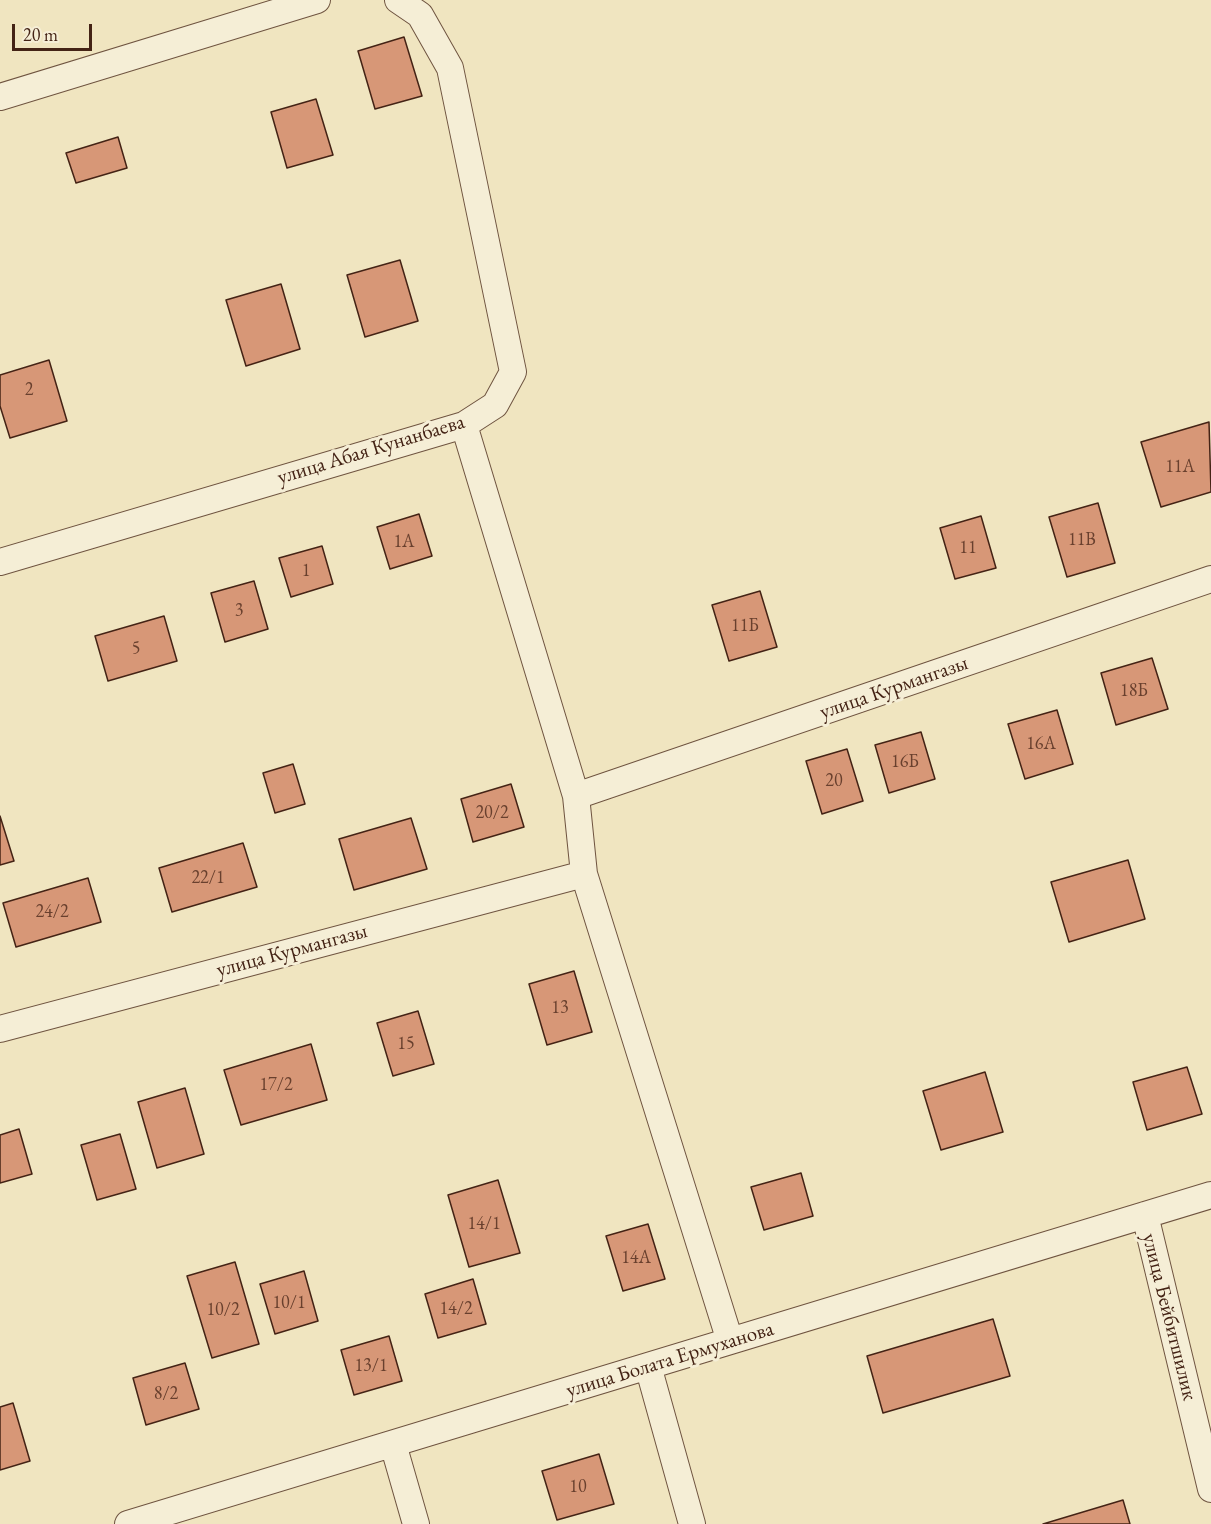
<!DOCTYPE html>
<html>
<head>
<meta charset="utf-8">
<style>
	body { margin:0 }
	#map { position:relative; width:1211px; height:1524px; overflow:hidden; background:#f0e5c0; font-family:"EB Garamond",serif }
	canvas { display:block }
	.scale { position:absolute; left:12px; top:24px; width:80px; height:27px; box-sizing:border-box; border:3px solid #442315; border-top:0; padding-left:8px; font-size:18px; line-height:21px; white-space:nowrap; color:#442315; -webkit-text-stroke:4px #f5eed6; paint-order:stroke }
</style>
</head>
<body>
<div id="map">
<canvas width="1211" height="1524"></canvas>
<div class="scale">20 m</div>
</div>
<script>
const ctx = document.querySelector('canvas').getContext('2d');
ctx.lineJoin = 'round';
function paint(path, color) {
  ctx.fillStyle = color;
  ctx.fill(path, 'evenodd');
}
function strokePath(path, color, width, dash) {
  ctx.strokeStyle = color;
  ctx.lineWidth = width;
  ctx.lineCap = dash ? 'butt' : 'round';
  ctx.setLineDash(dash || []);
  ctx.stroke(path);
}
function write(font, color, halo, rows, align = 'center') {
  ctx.font = font + ' "EB Garamond",serif';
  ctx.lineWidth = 6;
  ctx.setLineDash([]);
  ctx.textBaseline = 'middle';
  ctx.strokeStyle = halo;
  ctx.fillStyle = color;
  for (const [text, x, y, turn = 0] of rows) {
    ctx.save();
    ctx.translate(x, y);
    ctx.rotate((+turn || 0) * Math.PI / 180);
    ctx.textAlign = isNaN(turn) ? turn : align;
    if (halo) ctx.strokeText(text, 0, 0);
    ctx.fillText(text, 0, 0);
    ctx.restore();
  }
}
const building = new Path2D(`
	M404 37 422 96 375 109 358 51Z
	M316 99 333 155 287 168 271 112Z
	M118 137 127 168 76 183 66 153Z
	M400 260 418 321 365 337 347 275Z
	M281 284 300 349 246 366 226 300Z
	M49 360 67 421 10 438 0 406V375Z
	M1209 422 1211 492 1161 507 1141 442Z
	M1098 503 1115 563 1067 577 1049 517Z
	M419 514 432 556 390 569 377 527Z
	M981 516 996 568 955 579 940 528Z
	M322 546 333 584 291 597 279 558Z
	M254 581 268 629 225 642 211 593Z
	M760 591 777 647 729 661 712 605Z
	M164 616 177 661 108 681 95 636Z
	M1152 658 1168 709 1116 725 1101 673Z
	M1057 710 1073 764 1025 779 1008 724Z
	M921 732 935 779 889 793 875 745Z
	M847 749 863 801 822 814 806 761Z
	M293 764 305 804 275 813 263 773Z
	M511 784 524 827 473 842 461 799Z
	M0 816 14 861 0 865Z
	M411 818 427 869 354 890 339 839Z
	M243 843 257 887 172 912 159 868Z
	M1128 860 1145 919 1069 942 1051 882Z
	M88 878 101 922 16 947 3 903Z
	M574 971 592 1032 547 1045 529 984Z
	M418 1011 434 1064 393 1076 377 1023Z
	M311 1044 327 1100 241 1125 224 1070Z
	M1187 1067 1202 1114 1147 1130 1133 1082Z
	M985 1072 1003 1132 941 1150 923 1091Z
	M185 1088 204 1154 157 1168 138 1102Z
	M19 1129 32 1174 0 1183V1135Z
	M120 1134 136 1189 97 1200 81 1145Z
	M801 1173 813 1216 764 1230 751 1187Z
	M498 1180 520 1253 469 1267 448 1195Z
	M648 1224 665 1279 623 1291 606 1236Z
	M235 1262 259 1344 212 1358 187 1276Z
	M304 1271 318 1321 275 1334 260 1284Z
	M473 1279 486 1324 438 1338 425 1294Z
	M993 1319 1010 1376 883 1413 867 1356Z
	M389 1336 402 1381 354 1395 341 1350Z
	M185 1363 199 1409 146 1425 133 1378Z
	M13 1403 30 1461 0 1470V1407Z
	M599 1454 614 1504 557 1520 542 1471Z
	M1123 1500 1130 1524H1043Z`);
paint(building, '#d79777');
strokePath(building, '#442315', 1.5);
const minor = new Path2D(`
	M0 97 317 0
	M464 425 576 796 584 874 730 1341
	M0 562 464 425 495 405 513 372 450 68 420 15 398 0
	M576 796 1211 579
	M0 1029 584 874
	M1145 1215 1211 1489
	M648 1366 692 1524
	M393 1444 416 1524
	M128 1524 1211 1195`);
strokePath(minor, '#6f5440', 28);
strokePath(minor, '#f5eed6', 26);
write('18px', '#69402e', null, [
	["2",29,390],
	["11А",1180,467],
	["11В",1082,540],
	["1А",404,542],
	["11",968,548],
	["1",306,571],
	["3",239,611],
	["11Б",745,626],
	["5",136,649],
	["18Б",1134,691],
	["16А",1041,744],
	["16Б",905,762],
	["20",834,781],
	["20/2",492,813],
	["22/1",208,878],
	["24/2",52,912],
	["13",560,1008],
	["15",406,1044],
	["17/2",276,1085],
	["14/1",484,1224],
	["14А",636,1258],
	["10/1",289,1303],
	["14/2",456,1309],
	["10/2",223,1310],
	["13/1",371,1366],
	["8/2",166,1394],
	["10",578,1487]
]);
write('21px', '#442315', '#f5eed6', [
	["улица Абая Кунанбаева",371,450,-17],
	["улица Курмангазы",894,688,-19],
	["улица Курмангазы",292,951,-15],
	["улица Бейбитшилик",1169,1317,76],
	["улица Болата Ермуханова",670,1360,-17]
]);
</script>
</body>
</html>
